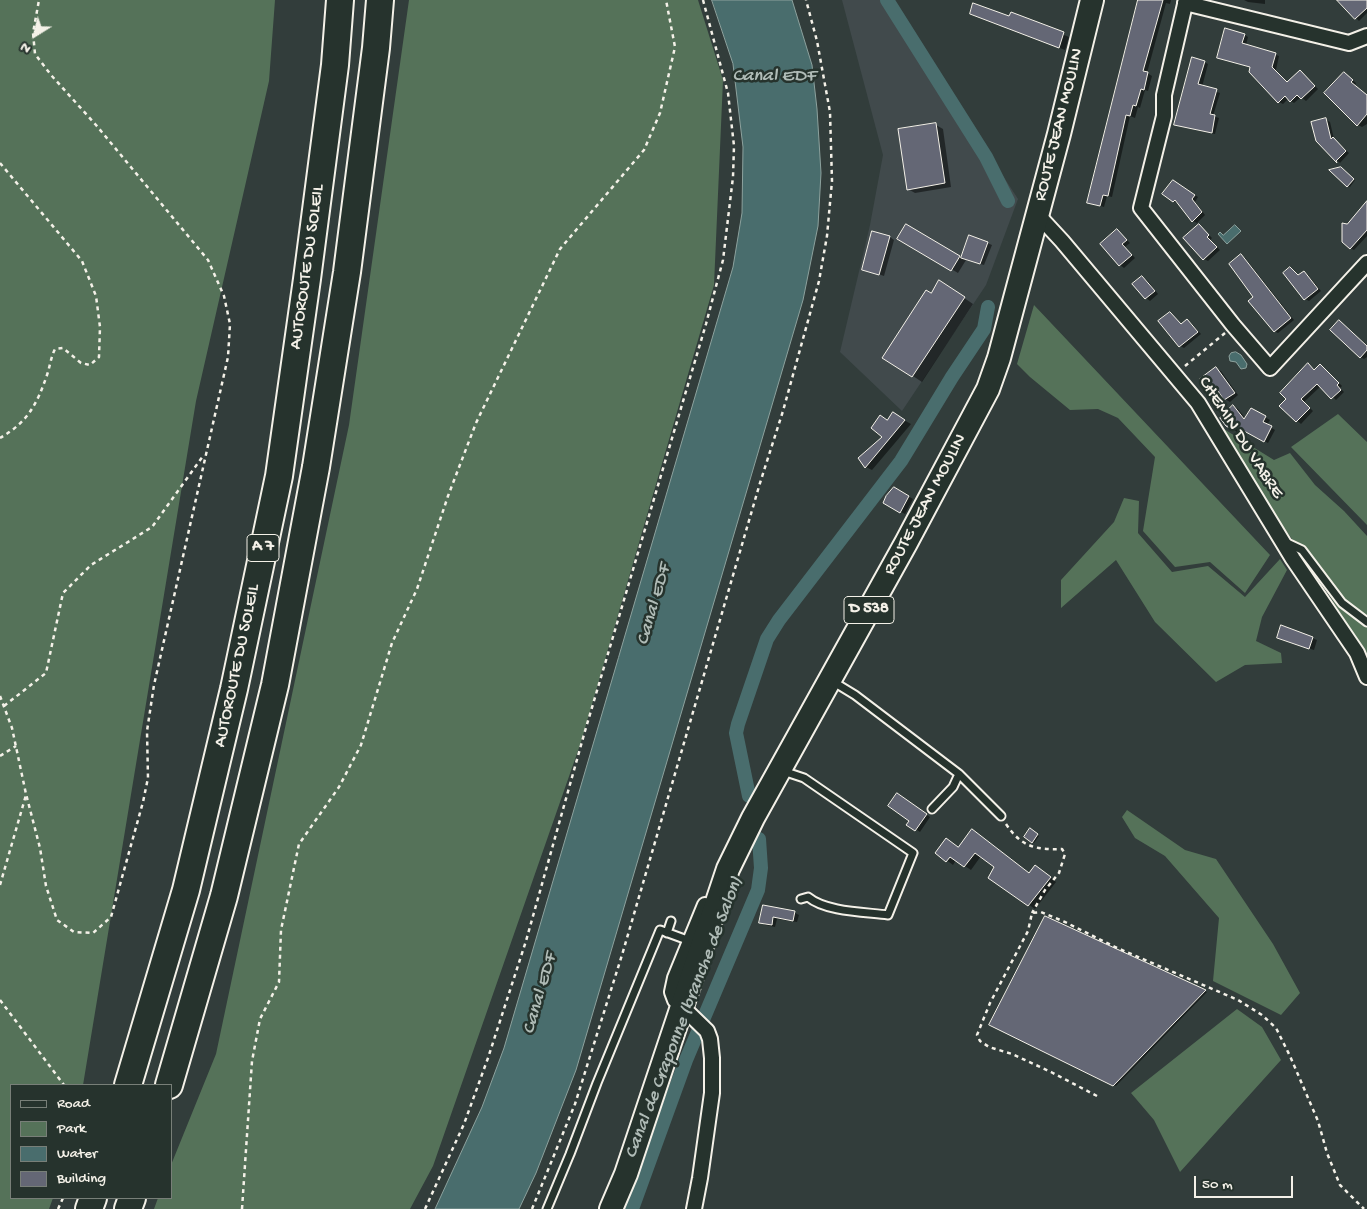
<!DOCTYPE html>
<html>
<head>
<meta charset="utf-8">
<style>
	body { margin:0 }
	#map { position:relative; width:1367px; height:1209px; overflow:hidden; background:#323d3b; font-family:"Gochi Hand",sans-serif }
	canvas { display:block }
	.legend { position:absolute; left:10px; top:1084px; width:162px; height:115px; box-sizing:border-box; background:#26332d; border:1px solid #787f78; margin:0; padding:6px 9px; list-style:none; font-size:15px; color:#f4f1e8 }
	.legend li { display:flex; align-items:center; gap:10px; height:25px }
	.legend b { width:25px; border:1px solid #787f78 }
	.north { position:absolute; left:10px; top:10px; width:50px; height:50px; -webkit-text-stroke:4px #26332d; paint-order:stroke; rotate:216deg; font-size:14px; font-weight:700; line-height:20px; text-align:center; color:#f4f1e8 }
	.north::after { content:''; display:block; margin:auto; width:18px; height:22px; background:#f4f1e8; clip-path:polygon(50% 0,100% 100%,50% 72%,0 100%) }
	.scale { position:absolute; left:1194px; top:1176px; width:99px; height:22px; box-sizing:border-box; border:2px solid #f4f1e8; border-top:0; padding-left:6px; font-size:15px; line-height:18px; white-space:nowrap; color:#f4f1e8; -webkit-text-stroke:4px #26332d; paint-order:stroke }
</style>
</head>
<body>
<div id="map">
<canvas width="1367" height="1209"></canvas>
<ul class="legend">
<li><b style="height:6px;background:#26332d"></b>Road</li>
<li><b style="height:14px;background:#557259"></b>Park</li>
<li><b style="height:14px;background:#496d6d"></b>Water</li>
<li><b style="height:14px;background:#646775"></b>Building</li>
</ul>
<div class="north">N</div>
<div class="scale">50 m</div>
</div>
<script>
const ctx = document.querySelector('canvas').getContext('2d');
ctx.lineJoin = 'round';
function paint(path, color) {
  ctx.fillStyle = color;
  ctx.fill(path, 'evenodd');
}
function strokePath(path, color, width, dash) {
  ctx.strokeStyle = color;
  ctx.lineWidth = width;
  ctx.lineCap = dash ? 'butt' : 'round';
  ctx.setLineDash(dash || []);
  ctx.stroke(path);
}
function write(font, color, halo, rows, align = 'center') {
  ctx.font = font + ' "Gochi Hand",sans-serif';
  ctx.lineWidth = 5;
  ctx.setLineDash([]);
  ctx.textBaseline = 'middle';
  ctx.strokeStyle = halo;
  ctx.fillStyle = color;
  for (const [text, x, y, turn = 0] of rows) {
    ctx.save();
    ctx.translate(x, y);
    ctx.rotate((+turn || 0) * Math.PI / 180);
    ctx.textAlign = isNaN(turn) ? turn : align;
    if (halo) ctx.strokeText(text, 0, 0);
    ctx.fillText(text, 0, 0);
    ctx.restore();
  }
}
paint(new Path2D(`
	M842 0H889L1018 199 986 285 902 411 840 352 870 225 883 155Z`), '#414a4c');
paint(new Path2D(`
	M0 0H275L269 81 196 401 83 1085H11V1198H53L49 1209H0Z
	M409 0H698L723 80 714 285 581 742 433 1166 410 1209H154L158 1198H171V1165L216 1054 349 425Z
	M1034 305 1270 555 1245 593 1210 562 1175 567 1143 531 1155 457 1118 418 1098 409 1070 410 1030 377 1017 364Z
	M1338 414 1367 442V525L1291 447Z
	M1219 426 1274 460 1290 453 1315 485 1344 511 1367 536V658L1313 568 1271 510Z
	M1124 498 1139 501 1138 533 1172 572 1208 566 1245 597 1280 559 1287 570 1262 617 1256 641 1281 653 1282 663 1245 665 1216 682 1155 622 1116 560 1061 608V580L1114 522Z
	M1127 810 1185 850 1216 859 1273 944 1300 993 1281 1015 1213 981 1219 918 1165 856 1135 838 1122 817Z
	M1237 1009 1262 1027 1281 1060 1180 1172 1154 1120 1131 1093Z`), '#557259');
const water = new Path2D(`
	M712 0H792L812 65 817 109 821 173 818 226 803 300 576 1070 536 1173 519 1209H435L482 1107 504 1048 733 267 742 213 743 147 733 64Z
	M1235 225 1241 231 1227 244 1218 234 1220 232 1223 235Z
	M1236 352 1241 355 1247 364 1246 368 1241 369 1236 362 1230 361 1229 356 1231 353Z`);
paint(water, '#496d6d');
strokePath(water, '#8da29e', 1);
paint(new Path2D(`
	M1140 0H1171L1170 4 1166 3 1147 73 1152 76 1148 91 1145 90 1140 108 1138 107 1135 118 1130 116 1112 197 1107 196 1104 207 1088 202Z
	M1244 0H1265V4L1248 2Z
	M1338 0H1367V13L1359 21Z
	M971 14 1010 18 1012 14 1069 37 1065 50Z
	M1245 35 1248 37 1246 45 1279 56 1276 70 1288 83 1300 71 1318 89 1306 101 1301 97 1294 103 1288 99 1283 104 1279 102 1252 67 1222 59Z
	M1204 62 1208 64 1202 87 1220 93 1213 116 1219 118 1215 134 1176 125Z
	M1349 77 1356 83 1355 85 1367 95V124L1362 127 1358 125Z
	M1326 120 1330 122 1334 139 1349 153 1340 163 1317 140Z
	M936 125 943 129 951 187 915 193 908 189Z
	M1343 169 1355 180 1350 187 1348 186Z
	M1185 188 1198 197 1195 202 1205 215 1197 223 1193 221 1178 202 1177 203 1173 201Z
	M1367 203V236L1354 250 1350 248 1347 225Z
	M907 225 962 258 970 236 992 245 984 265 966 260 958 273 899 238Z
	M1199 225 1212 238 1210 240 1220 250 1208 261 1204 259Z
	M1117 230 1130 243 1125 247 1135 258 1124 268 1120 265 1102 244Z
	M890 237 894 240 884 276 863 269Z
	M1241 256 1245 258 1294 320 1278 333 1274 331 1255 297Z
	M1291 268 1299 276 1304 272 1308 275 1321 291 1309 301 1305 299Z
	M1142 277 1147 280 1158 294 1150 301 1146 298Z
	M948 287 973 304 922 382 913 376 931 294Z
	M1170 313 1182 325 1187 321 1191 323 1201 334 1184 348 1180 346 1159 322Z
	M1339 322 1367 345V357L1364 359 1360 357Z
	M1308 365 1315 370 1320 365 1324 368 1342 386 1340 388 1344 392 1336 400 1321 386 1304 402 1313 411 1301 424 1281 406 1287 399Z
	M1216 369 1221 371 1238 395 1230 402 1225 399 1219 391 1215 394 1211 391Z
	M1234 406 1238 409 1246 419 1251 409 1270 420 1267 425 1275 430 1268 443 1239 427 1237 432 1227 425Z
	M893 414 911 424 872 470 866 467 883 437 888 421Z
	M894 488 913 499 905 514 884 503Z
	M1282 627 1317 640 1314 650 1282 640Z
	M901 797 930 817 920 832 908 824 911 820Z
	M972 830 1030 874 1042 870 1056 882 1035 909 1018 897 995 867 981 856 971 870 956 860 953 865 937 853 959 848Z
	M1030 830 1039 836 1034 843 1026 836Z
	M764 907 795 913 799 915 797 922 777 919 775 927 765 925 761 922Z
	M1046 917 1207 992 1116 1086 991 1025Z`), '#0007');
strokePath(new Path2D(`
	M887 0 986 157 1008 201
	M749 796 736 733 738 724 767 639 779 620 901 461 952 377 984 329 988 307
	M632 1209 686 1060 758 890 761 868 759 839`), '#496d6d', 14);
const building = new Path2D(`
	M1138 0H1163L1143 71 1148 72 1144 90 1141 89 1136 106 1133 105 1130 116 1126 115 1108 196 1103 195 1100 206 1087 203Z
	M1337 0H1367V8L1355 19Z
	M973 3 1009 16 1011 12 1064 32 1059 48 970 14Z
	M1225 28 1245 34 1242 43 1276 53 1272 67 1287 82 1300 70 1315 86 1301 99 1297 95 1290 102 1285 96 1278 103 1249 72 1250 67 1217 58Z
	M1192 57 1205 61 1198 84 1217 89 1210 114 1215 115 1212 133 1174 125Z
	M1344 72 1353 80 1351 82 1367 95V114L1357 126 1324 93Z
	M1326 118 1331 139 1333 137 1346 151 1336 161 1337 163 1316 141 1311 122Z
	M936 123 945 183 907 190 898 129Z
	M1341 167 1354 179 1347 187 1329 170Z
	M1173 180 1195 195 1192 199 1202 212 1192 222 1175 200 1173 202 1162 194Z
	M1367 201V230L1350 249 1342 242V223L1347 224Z
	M906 224 960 256 951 271 897 239Z
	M1199 224 1209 235 1207 237 1217 247 1203 260 1183 238Z
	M1117 229 1127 240 1122 244 1132 255 1119 266 1100 244Z
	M872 231 890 236 879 275 862 270Z
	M969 235 988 242 980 264 961 258Z
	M1241 254 1291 318 1274 332 1248 301 1253 297 1229 264Z
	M1290 267 1298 275 1304 271 1318 289 1304 300 1283 273Z
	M1142 276 1155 291 1145 299 1132 284Z
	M939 280 965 297 912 377 882 358 926 290 931 293Z
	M1170 312 1181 324 1187 319 1198 332 1179 347 1158 321Z
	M1339 320 1367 346V350L1360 358 1330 330Z
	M1308 363 1314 370 1320 364 1339 383 1337 385 1341 390 1331 399 1317 384 1301 399 1310 408 1296 422 1279 406 1286 399 1280 393Z
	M1216 367 1235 393 1224 400 1216 388 1210 392 1200 379Z
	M1233 405 1244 419 1251 408 1266 416 1263 422 1272 426 1264 442 1235 426 1233 430 1226 426 1220 418Z
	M893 412 905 420 865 468 858 458 882 437 871 428 880 415 887 420Z
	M894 487 909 496 900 513 883 503 886 496Z
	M1281 625 1313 637 1309 649 1277 638Z
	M897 793 927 814 915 831 906 825 909 821 888 806Z
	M1030 828 1038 834 1032 843 1024 837Z
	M972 829 1029 873 1035 865 1051 877 1028 906 988 878 994 867 975 853 964 867 950 857 946 862 935 853 946 838 958 847Z
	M763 905 795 911 793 921 773 917 772 925 759 923Z
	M1045 916 1206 990 1113 1086 989 1025Z`);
paint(building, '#646775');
strokePath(building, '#f4f1e8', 1);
const lane = new Path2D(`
	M1285 542 1302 550 1342 603 1367 622
	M832 681 855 695 959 774 1001 816
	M783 771 804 778 913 853 888 915C865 912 826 912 808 897L801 899
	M932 809 953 787 959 774
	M667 933 671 921
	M547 1209 570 1154 597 1083 660 930 690 941`);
const street = new Path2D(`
	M1186 0 1164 95V116L1141 208 1233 325 1270 368 1367 263
	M1185 3 1349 43 1367 36
	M1037 214 1062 241 1198 403 1293 559 1357 653 1367 677
	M694 1209 700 1178 712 1093V1058L710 1039 707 1031 675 1000 672 992 675 978 705 905`);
const primary = new Path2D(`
	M611 1209 626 1174 728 869 753 818 906 543 988 389 999 358 1059 134 1092 0`);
const highway = new Path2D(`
	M128 1085 186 890 234 689 279 476 307 279 335 65 340 0
	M169 1085 224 896 275 685 316 467 347 272 376 48 380 0
	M89 1209 93 1198
	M128 1209 132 1198`);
strokePath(lane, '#f4f1e8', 11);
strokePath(street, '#f4f1e8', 18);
strokePath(primary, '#f4f1e8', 26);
strokePath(highway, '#f4f1e8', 30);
strokePath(new Path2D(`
	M0 163 82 261 96 296 100 327 99 357 90 365 81 363 63 348 55 349C51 357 50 366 47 375 37 404 28 422 0 438
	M1185 366 1225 333
	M0 696 12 728 26 794 40 848 46 886 57 920 74 932 93 933 111 917 143 802 148 778 147 731 154 685 228 357 230 324 224 296 208 260 96 125 51 75 35 54 33 33 39 0
	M4 706 46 673 63 593 91 565 152 527 203 456
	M0 756 16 746
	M1006 824C1021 847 1036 850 1062 849L1065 854 1059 873 1045 890 1032 913
	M0 885 26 795
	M0 1000 64 1085
	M1097 1096 1051 1072 1012 1054 989 1047 980 1041 977 1035 990 1003 1028 931 1032 913 1041 912 1065 922 1115 947 1238 1000 1262 1015 1276 1028 1290 1056 1318 1121 1327 1153 1340 1185 1364 1209
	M58 1209 63 1198
	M242 1209 252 1061 260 1019 279 982 281 930 299 844 339 787 361 745 392 643 417 589 448 496 476 423 560 249 644 150 660 113 675 47 666 0
	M425 1209 464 1124 488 1058 526 941 585 731 706 324 723 260 733 177 734 146 728 93 703 0
	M532 1209 575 1104 622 955 760 483 783 411 819 281 827 236 832 181 830 112 817 41 806 0`), '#f4f1e8', 2.5, [4, 4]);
strokePath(lane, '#26332d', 7);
strokePath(street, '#26332d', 14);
strokePath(primary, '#26332d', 22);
strokePath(highway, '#26332d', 26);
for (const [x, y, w] of [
	[263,548,32],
	[869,610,50]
]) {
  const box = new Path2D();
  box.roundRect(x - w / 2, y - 13.5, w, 27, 4);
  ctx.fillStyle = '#26332d';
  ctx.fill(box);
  strokePath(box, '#f4f1e8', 1);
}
write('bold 16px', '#f4f1e8', null, [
	["A 7",263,548],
	["D 538",869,610]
]);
write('18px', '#f4f1e8', '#26332d', [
	["ROUTE JEAN MOULIN",1060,125,-76],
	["AUTOROUTE DU SOLEIL",308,267,-82],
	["CHEMIN DU VABRE",1240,438,57],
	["ROUTE JEAN MOULIN",926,505,-62],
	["AUTOROUTE DU SOLEIL",238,666,-78]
]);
write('italic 19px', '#b0bcb7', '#26332d', [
	["Canal EDF",774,77],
	["Canal EDF",655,605,-74],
	["Canal EDF",541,994,-74],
	["Canal de Craponne (branche de Salon)",685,1018,-69]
]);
</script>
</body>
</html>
